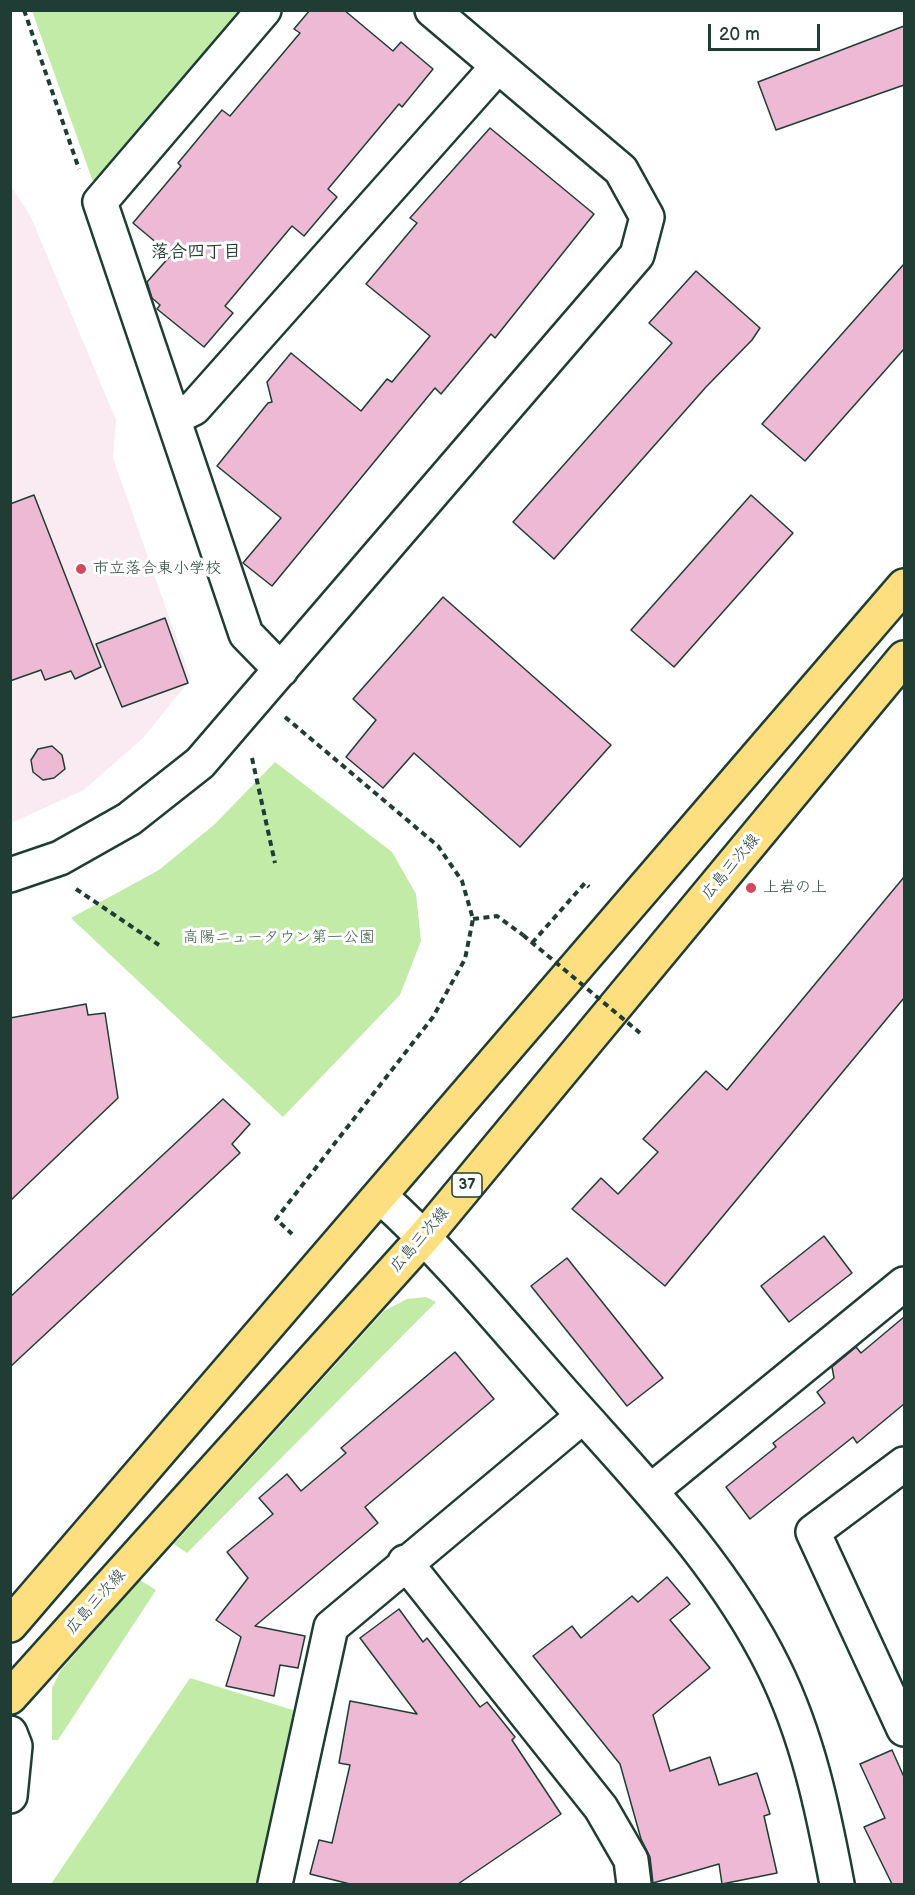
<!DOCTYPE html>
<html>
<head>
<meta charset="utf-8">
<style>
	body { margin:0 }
	#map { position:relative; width:915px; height:1895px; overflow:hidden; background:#fff; font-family:"Balsamiq Sans",sans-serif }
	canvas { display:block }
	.frame { position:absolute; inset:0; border:12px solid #1f3d34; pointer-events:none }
	.scale { position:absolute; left:708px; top:24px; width:112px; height:27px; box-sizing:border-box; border:3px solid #1f3d34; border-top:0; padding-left:8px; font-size:18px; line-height:21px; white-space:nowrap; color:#1f3d34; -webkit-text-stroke:4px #fff; paint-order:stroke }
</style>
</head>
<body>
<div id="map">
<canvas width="915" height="1895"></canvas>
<div class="frame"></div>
<div class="scale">20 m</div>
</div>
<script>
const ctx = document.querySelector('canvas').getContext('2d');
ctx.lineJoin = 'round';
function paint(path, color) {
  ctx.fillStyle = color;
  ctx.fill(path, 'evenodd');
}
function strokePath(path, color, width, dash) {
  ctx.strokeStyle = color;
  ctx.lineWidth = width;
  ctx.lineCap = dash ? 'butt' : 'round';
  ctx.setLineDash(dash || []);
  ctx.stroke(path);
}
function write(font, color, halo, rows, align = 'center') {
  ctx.font = font + ' "Balsamiq Sans","Klee One",sans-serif';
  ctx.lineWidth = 6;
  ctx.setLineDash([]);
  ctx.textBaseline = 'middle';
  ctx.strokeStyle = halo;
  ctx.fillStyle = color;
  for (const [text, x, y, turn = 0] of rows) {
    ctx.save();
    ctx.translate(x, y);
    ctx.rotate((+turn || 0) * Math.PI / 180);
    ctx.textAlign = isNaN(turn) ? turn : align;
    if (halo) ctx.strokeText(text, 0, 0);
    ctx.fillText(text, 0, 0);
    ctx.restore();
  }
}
paint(new Path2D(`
	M10 185 30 215 116 420 113 458 191 679 143 738 84 790 11 823Z`), '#faeaf2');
paint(new Path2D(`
	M32 11H250L98 188 92 179Z
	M275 762 392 852 416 894 421 941 400 995 283 1117 71 918 159 870 215 824Z
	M426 1297 436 1302 187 1553 174 1544 384 1311 407 1299Z
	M140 1580 156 1590 58 1740H52V1688L61 1670Z
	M190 1678 296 1711 260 1884H51Z`), '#c2eba7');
const building = new Path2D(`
	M310 10H344L393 51 401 42 433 69 402 107 399 104 328 189 337 197 304 236 292 226 225 306 233 313 204 347 157 309 160 305 152 298 147 282 171 255 133 223 181 166 178 163 222 110 230 116 300 33 294 29Z
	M904 26V85L776 130 758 82Z
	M490 128 594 214 495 338 491 334 441 394 435 388 272 586 243 563 281 518 217 466 268 403 272 402 267 382 291 353 361 411 387 379 392 382 430 336 366 284 417 223 410 218Z
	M904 264V349L805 461 762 424Z
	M696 271 760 328 752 340 706 387 554 559 513 522 672 343 649 323Z
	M34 495 101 667 75 679 71 671 45 680 41 670 10 681V504Z
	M751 495 793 533 674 667 631 630Z
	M443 597 611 745 520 847 414 753 383 788 346 757 376 720 353 699Z
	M165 618 188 683 122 707 96 644Z
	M52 746 62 755 65 769 54 778 43 780 33 772 31 760 38 749Z
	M904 877V998L665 1286 572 1209 601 1178 618 1194 658 1152 643 1139 706 1071 727 1090Z
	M86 1004 88 1015 105 1013 118 1098 10 1201V1018Z
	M223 1099 250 1124 232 1144 240 1153 10 1367V1297Z
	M824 1236 852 1273 789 1322 761 1286Z
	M567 1258 663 1378 627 1406 531 1286Z
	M904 1317V1404L857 1443 853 1437 750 1519 726 1487 776 1447 773 1443 825 1403 817 1392 834 1378 832 1367 856 1347 861 1353Z
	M455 1352 494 1399 365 1507 378 1523 255 1626 305 1636 298 1668 280 1665 274 1696 226 1686 241 1637 216 1620 248 1578 227 1552 273 1514 259 1498 287 1474 301 1491 346 1453 341 1448Z
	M667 1577 690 1604 670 1620 710 1668 653 1715 670 1771 710 1757 719 1785 757 1773 770 1814 764 1816 777 1873 722 1884 719 1864 653 1883 650 1857 641 1839 620 1764 533 1656 572 1626 581 1638 632 1596 638 1602Z
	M399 1609 423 1642 427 1638 480 1707 487 1702 515 1737 512 1740 561 1814 458 1884H350L310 1874 319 1840 332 1843 350 1765 339 1763 350 1701 417 1714 360 1638Z
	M892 1750 904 1777V1884H892L864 1827 885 1818 860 1764Z`);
paint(building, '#edb9d5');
strokePath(building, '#1f3d34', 1.5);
const minor = new Path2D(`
	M264 10 100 202 246 634 281 670
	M173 418 194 408 498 66
	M10 875 60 858 129 819 200 763 637 255 647 217 621 170 432 10
	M380 1196C447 1256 503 1325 562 1392 639 1479 722 1562 774 1668 808 1737 823 1810 837 1884
	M904 1464 813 1532 904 1729
	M652 1490 904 1284
	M405 1562 601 1808 631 1860 634 1884
	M10 1733 15 1746 10 1796
	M275 1884 331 1627 583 1416`);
const major = new Path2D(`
	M10 1625 904 586
	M10 1697 425 1236 904 658`);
strokePath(minor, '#1f3d34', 38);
strokePath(major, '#1f3d34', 38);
strokePath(new Path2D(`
	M24 10 79 169
	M285 717 438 846 462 881 473 919 465 959 433 1017 276 1219 292 1234
	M252 758 275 863
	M76 889 159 945
	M473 919 497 916 523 935
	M532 943 585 883 589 887`), '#1f3d34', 4, [6, 4.5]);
strokePath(minor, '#fff', 33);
strokePath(major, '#fedf80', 33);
strokePath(new Path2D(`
	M523 935 640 1033`), '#1f3d34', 4, [6, 4.5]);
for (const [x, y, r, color] of [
	[81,569,6,"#d1495b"],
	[751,888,6,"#d1495b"]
]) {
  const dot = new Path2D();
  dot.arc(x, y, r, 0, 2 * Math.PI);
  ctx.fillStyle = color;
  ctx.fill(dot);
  strokePath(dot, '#fff', 2);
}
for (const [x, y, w] of [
	[467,1185,30]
]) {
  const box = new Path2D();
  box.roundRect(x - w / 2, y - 12, w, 24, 4.5);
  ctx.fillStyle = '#fff';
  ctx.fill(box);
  strokePath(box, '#1f3d34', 1.5);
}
write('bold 15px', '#1f3d34', null, [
	["37",467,1185]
]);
write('16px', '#1f3d34', '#fff', [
	["市立落合東小学校",93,569],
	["上岩の上",763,888]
], 'left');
write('16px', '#1f3d34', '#fff', [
	["広島三次線",731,867,-50],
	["広島三次線",420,1240,-49],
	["広島三次線",96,1602,-48]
]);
write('16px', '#40604b', '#fff', [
	["高陽ニュータウン第一公園",279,938]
]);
write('bold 18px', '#1f3d34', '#fff', [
	["落合四丁目",196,252]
]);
</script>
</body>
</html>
